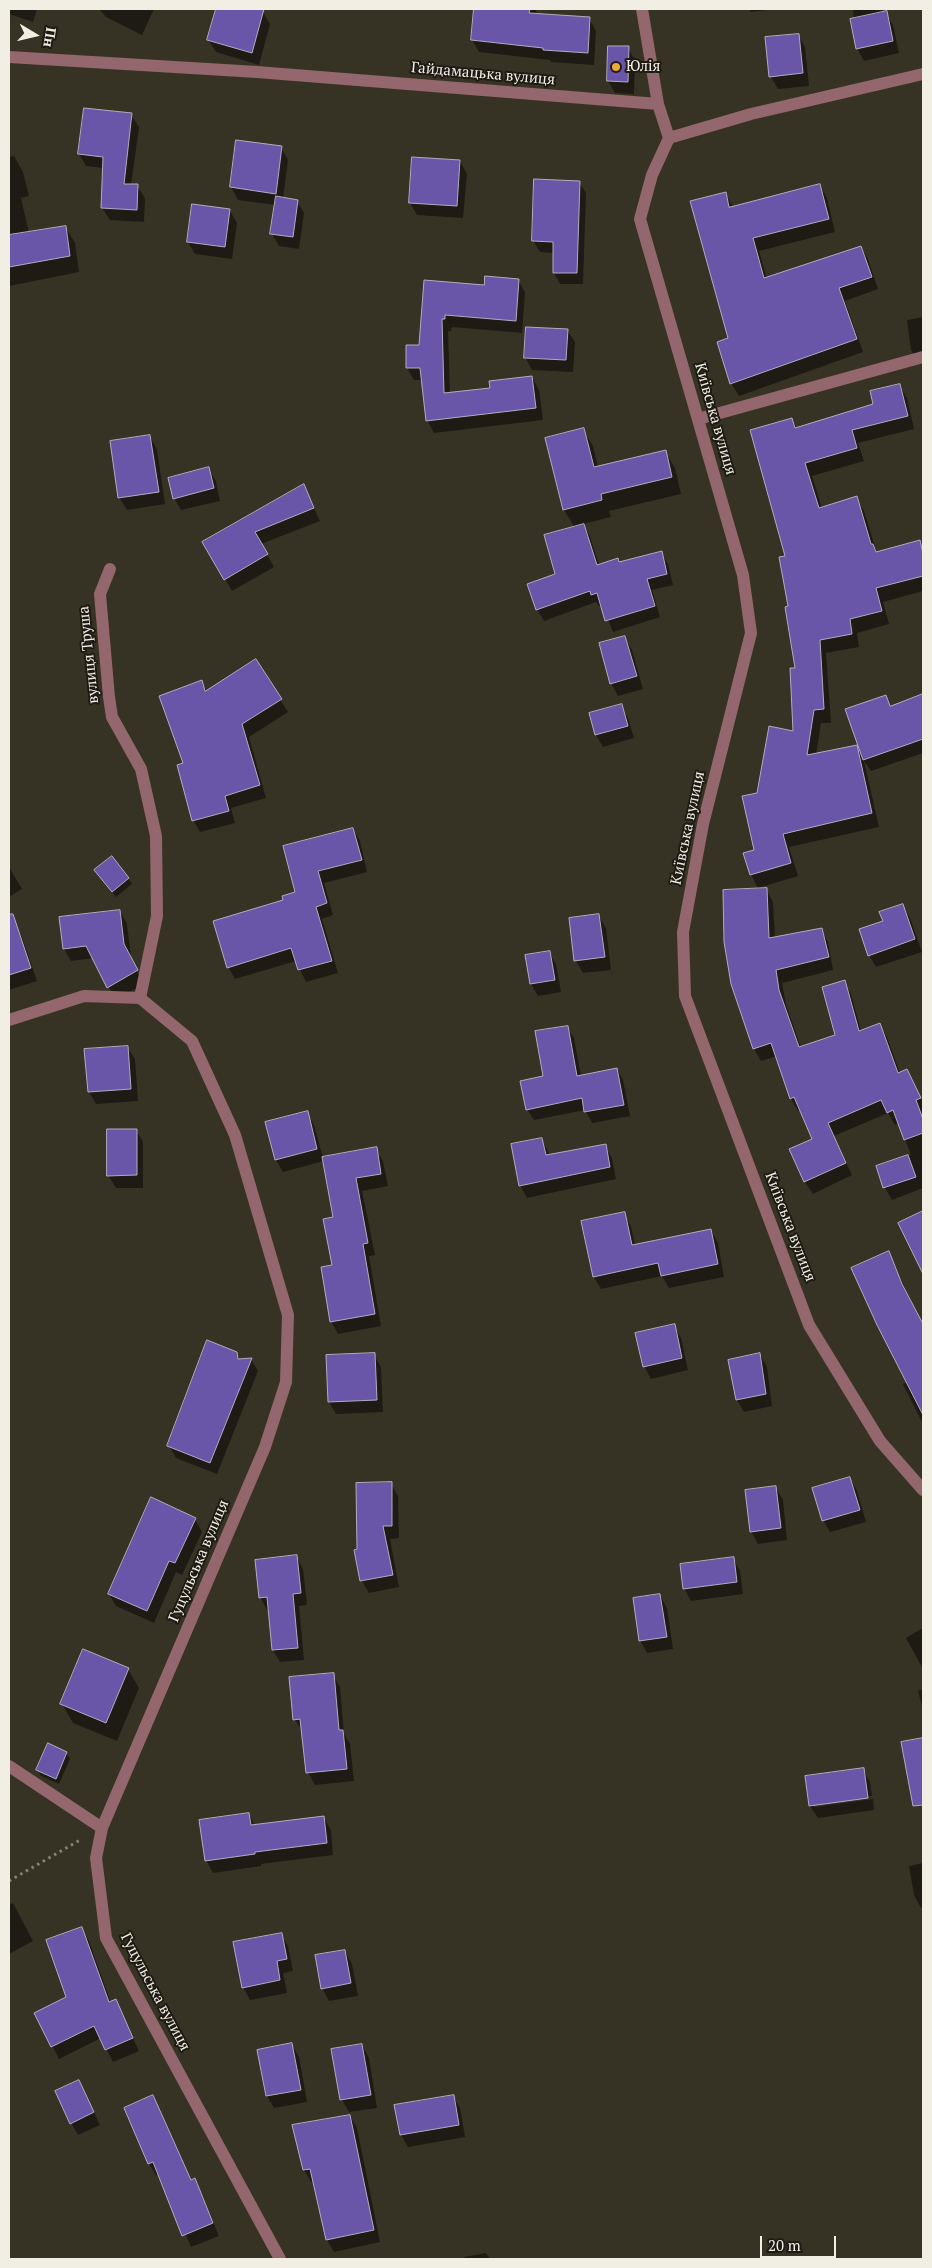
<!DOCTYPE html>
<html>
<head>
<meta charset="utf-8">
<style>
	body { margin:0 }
	#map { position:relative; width:932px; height:2268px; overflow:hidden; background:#373324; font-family:"PT Serif",serif }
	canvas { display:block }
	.frame { position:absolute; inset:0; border:10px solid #f1eee4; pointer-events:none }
	.north { position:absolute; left:10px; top:10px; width:50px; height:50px; -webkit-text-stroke:4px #1d1b14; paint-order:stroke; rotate:99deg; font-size:14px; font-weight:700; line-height:20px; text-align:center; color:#f1eee4 }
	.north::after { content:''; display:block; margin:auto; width:18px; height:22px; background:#f1eee4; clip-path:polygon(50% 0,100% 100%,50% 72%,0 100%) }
	.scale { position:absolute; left:760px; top:2236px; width:76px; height:22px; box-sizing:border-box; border:2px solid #f1eee4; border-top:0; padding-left:6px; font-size:15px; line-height:18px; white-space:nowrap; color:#f1eee4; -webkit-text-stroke:4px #1d1b14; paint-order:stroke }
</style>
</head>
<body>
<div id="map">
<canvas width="932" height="2268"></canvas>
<div class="frame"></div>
<div class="north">Пн</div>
<div class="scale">20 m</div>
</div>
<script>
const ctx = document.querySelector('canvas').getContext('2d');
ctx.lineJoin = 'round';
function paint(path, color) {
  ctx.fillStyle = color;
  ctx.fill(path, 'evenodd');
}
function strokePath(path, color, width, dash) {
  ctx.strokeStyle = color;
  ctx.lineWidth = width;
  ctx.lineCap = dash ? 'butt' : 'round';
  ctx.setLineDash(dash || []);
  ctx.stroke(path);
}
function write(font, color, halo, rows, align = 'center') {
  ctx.font = font + ' "PT Serif",serif';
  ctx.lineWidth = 4;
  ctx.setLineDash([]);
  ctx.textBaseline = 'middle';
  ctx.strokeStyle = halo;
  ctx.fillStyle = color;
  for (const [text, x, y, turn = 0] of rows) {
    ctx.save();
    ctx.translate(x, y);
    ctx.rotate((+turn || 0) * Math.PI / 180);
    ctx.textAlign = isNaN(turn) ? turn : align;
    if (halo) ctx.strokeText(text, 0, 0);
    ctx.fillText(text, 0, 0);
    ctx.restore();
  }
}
paint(new Path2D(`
	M9 9H37L33 22 9 14Z
	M99 9H154L142 35 106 17Z
	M217 9H252L263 12 270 24 259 65 216 52 208 40Z
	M475 9H536L537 15 589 18 596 31 594 65 551 62 550 60 479 52 472 40Z
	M749 9H777L751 12Z
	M853 9H882L883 13H886L893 25 899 53 864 61 857 48Z
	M798 35 805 47 809 86 778 89 771 77Z
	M628 48 635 60 634 94 615 93 608 81Z
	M131 115 139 127 131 185 137 186 145 198 144 222 110 220 102 208 104 168 86 166 79 154Z
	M237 141 281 147 288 160 283 199 297 201 304 213 299 249 279 246 272 234 276 205 238 200 231 187Z
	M9 151 10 157 14 156 23 172 29 196 21 198 29 233 65 227 75 243 79 272 9 286Z
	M460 161 467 174 463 218 417 215 410 203Z
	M579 182 586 193 583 284H560L554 273V253L540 252 533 241Z
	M820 186 827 198 835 232 759 251 767 279 861 247 868 259 878 289 845 301 863 352 739 396 731 383 725 193 733 207Z
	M230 211 237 223 232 259 195 254 188 242Z
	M518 280 525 292 522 333 452 327 451 331H448L450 394 491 389 532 377 539 390 543 420 434 433 427 420 422 380H414L407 368 420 346 425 282 485 286Z
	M923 317V361L918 362 911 350 907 320Z
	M567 330 575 342 573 372 532 370 525 357Z
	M899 385 907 398 914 429 858 443 864 461 812 476 822 508 856 498 864 511 877 553 919 542 923 549V591L883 602 889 624 857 633 859 647 826 653 831 723H821L816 755 856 747 862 754 885 697 891 707 923 695V753L871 771 864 761 879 827 789 847 798 876 758 888 751 875 744 854 755 850 758 794 795 732 797 669 787 557 792 420 797 429 875 405Z
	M583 430 593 446 598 467 665 451 675 468 681 494 609 511 611 517 583 524 590 536 599 565 620 563 661 553 668 564 673 585 652 590 660 617 613 632 602 605 599 606 596 602 544 621 537 609 557 575 575 528 564 510Z
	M150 437 157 449 165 504 127 510 119 497Z
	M208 469 216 481 220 501 181 510 174 498Z
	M303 485 320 521 261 544 274 567 232 591 204 542Z
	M624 637 632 650 643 689 618 696 611 683Z
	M255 660 288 712 249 737 266 798 231 808 235 823 200 832 193 820 185 764 201 682 207 691Z
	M621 705 628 718 634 738 603 747 596 735 590 714Z
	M353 829 360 841 367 872 324 883 333 915 322 919 338 973 306 982 296 961 235 979 228 967 285 901 296 893Z
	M9 867 22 889 9 897Z
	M96 871 128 878 132 884 116 897Z
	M766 889 773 902 775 938 821 929 828 942 833 970 782 983 786 1004 801 1048 836 1036 844 982 851 994 861 1031 880 1025 887 1037 900 1073 907 1070 923 1103V1188L892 1200 885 1188 878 1167 911 1155 899 1123 895 1125 888 1113 834 1136 852 1175 813 1194 805 1182 791 1150 814 1140 801 1110 798 1111 791 1099 777 1056 761 1061 754 1049 732 983Z
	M903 905 910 918 922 952 876 967 869 955 884 922Z
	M120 911 127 924 131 958 143 985 115 999 94 958 71 961 64 949Z
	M599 916 606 928 611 970 583 973 576 961Z
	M15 925 22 937 37 981 9 990V927Z
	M549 952 556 964 561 992 538 996 531 984 526 956Z
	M567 1027 574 1038 581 1076 617 1069 623 1080 630 1116 592 1123 585 1110 534 1120 527 1109Z
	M127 1047 135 1059 138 1101 96 1104 89 1092 86 1050Z
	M307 1112 314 1125 323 1158 376 1149 383 1161 388 1186 362 1191 375 1255 369 1256 381 1326 338 1334 331 1321 335 1218 324 1161 283 1172 276 1160Z
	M136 1130 143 1142V1188H116L108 1175Z
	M542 1140 550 1155 605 1146 612 1158 616 1179 527 1198 520 1185Z
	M624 1214 631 1226 635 1245 711 1230 718 1243 724 1277 669 1288 662 1276 601 1289 594 1277Z
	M888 1252 923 1326V1424L903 1384 907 1382Z
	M674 1326 681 1338 688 1370 651 1379 644 1366Z
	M236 1353 240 1360 251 1359 258 1371 217 1474 176 1458 169 1446Z
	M760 1354 767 1367 772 1406 744 1412 737 1400Z
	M374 1355 381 1367 383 1412 336 1414 329 1402Z
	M850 1478 857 1491 866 1522 830 1532 823 1520Z
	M391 1484 398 1496 399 1538 390 1539 399 1587 369 1593 362 1581 358 1550Z
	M776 1488 783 1500 787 1540 758 1544 751 1531Z
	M195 1519 202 1532 182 1575 176 1572 154 1623 116 1606 109 1594Z
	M296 1556 303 1569 307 1605 299 1606 304 1660 280 1662 273 1650 269 1609 267 1610 260 1597Z
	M733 1558 740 1571 743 1594 691 1601 684 1588Z
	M660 1595 667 1608 673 1649 647 1653 640 1640Z
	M923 1628V1669L906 1638Z
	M128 1669 139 1688 117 1741 73 1723 62 1704Z
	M333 1675 340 1687 344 1734 350 1744 354 1781 315 1785 308 1772 303 1731 294 1719Z
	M923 1689V1710L918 1691Z
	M923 1739V1793L917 1794 903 1743Z
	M66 1753 70 1759 59 1784 41 1776 38 1770Z
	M863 1769 870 1782 872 1796 814 1804V1807L873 1799 874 1810 818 1818 810 1806 806 1777Z
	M249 1814 255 1826 324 1818 331 1830 333 1855 261 1864V1866L213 1873 206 1860Z
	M923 1863V1907L921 1908 914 1895 909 1866Z
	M13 1903 33 1941 9 1954V1905Z
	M82 1929 89 1941 111 2003 115 2001 139 2051 113 2062 101 2038 59 2059 36 2013 68 1997Z
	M281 1934 288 1946 293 1971 283 1973 287 1993 250 2000 243 1987Z
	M345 1951 352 1964 358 1996 329 2001 322 1988Z
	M292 2045 299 2057 307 2102 274 2108 267 2096Z
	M362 2045 369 2058 377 2108 349 2112 342 2100 333 2050Z
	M85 2094 100 2125 78 2135 71 2123Z
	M153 2096 192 2181 194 2180 201 2192 219 2236 191 2247 159 2174 156 2176 149 2163Z
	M453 2096 460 2108 465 2137 408 2147 401 2135Z
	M350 2116 357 2128 380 2242 334 2252 327 2240 314 2181 311 2182 304 2170Z
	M486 2253 490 2259H465L464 2257Z`), '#0007');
const building = new Path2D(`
	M216 9H264L252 53 207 40Z
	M474 9H530L529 13 590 17 588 53 543 50V48L471 40Z
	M887 11 893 41 856 49 850 19Z
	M799 34 803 73 769 77 765 37Z
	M608 46H629L628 82 607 81Z
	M84 108 132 113 124 184H138L137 210 101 208 103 157 78 154Z
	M236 140 282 146 276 194 230 187Z
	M412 157 460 160 457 206 409 203Z
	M534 179 580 181 577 273H553V242L532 241Z
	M820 184 829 219 753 238 764 278 861 246 872 277 839 288 857 339 730 384 717 342 728 338 690 201 726 192 729 207Z
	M276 196 298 200 293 237 270 234Z
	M192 204 230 209 225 247 187 242Z
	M66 226 70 256 9 267V235Z
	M485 276 519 279 516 321 445 315V319H442L444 393 490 388 489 381 532 376 536 408 426 421 420 368H406V345H419L424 280 484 285Z
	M526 327 568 329 566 360 524 358Z
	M900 384 908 416 852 430 857 448 805 463 819 508 857 496 871 544H873L876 552 920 540 923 554V576L876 588 882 611 850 619 852 634 820 640 824 709 814 710 807 755 857 745 872 813 783 834 791 863 750 875 743 853 754 850 742 796 757 793 769 726 793 731 790 668H795L785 607 788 606 779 557 785 556 750 430 792 418 795 428 873 404 870 391Z
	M584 428 594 467 666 450 672 477 601 494 602 500 563 510 545 438Z
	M150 435 159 492 118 498 110 441Z
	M209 467 214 488 173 499 168 478Z
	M304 484 314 508 255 532 268 554 224 580 202 542Z
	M584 524 597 565 618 558 619 562 662 551 667 574 647 579 655 606 605 621 597 593 591 595 590 591 536 610 527 584 555 574 544 535Z
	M625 636 637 676 610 684 599 643Z
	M256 659 282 699 242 724 260 785 225 796 229 811 192 821 177 765 183 763 159 696 202 680 205 691Z
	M923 694V739L863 760 845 709 886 695 890 706Z
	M622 704 628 726 595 735 589 713Z
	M353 828 362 860 318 871 327 903 316 907 332 961 298 970 291 948 227 968 213 921 283 900 282 896 295 892 283 846Z
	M112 856 129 878 112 892 94 870Z
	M767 888 769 938 822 928 829 957 776 970 779 990 799 1047 835 1035 822 987 845 980 859 1031 880 1023 898 1073 907 1069 921 1098 916 1100 923 1119V1133L904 1140 893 1110 887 1113 881 1100 828 1123 846 1163 804 1182 789 1149 812 1139 794 1097 790 1099 771 1043 753 1049 731 984 724 942 723 890Z
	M903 904 915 939 868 956 859 929 883 921 879 912Z
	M120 910 124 944 138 970 107 988 86 946 63 949 59 917Z
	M9 914H13L31 968 9 975Z
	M599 914 605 957 574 961 569 918Z
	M550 951 555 980 530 984 525 955Z
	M568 1026 577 1076 617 1068 624 1105 584 1112 582 1098 526 1110 520 1081 543 1076 535 1031Z
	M128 1046 131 1089 88 1092 84 1049Z
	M308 1111 317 1149 275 1160 265 1122Z
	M107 1129H137V1175L107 1176Z
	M542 1138 546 1155 606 1144 610 1167 519 1186 511 1144Z
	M377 1147 381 1174 356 1178 368 1243 363 1244 375 1314 330 1322 321 1267 332 1265 323 1219 333 1217 322 1157Z
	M908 1155 916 1177 883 1188 876 1166Z
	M923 1211V1274L898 1223Z
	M625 1212 632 1245 711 1229 718 1264 661 1276 658 1263 593 1277 581 1221Z
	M889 1251 902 1284 923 1324V1415L877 1325 851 1268Z
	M675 1324 682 1358 643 1367 635 1333Z
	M207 1340 237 1352 238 1359 252 1358 210 1463 167 1446Z
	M375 1353 377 1400 328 1402 326 1355Z
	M760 1353 766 1394 736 1400 728 1360Z
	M850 1477 860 1510 822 1521 812 1488Z
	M392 1482V1526H383L393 1575 360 1581 354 1550 357 1549 356 1483Z
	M776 1486 781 1528 750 1532 745 1490Z
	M151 1497 196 1518 175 1563 169 1561 147 1611 108 1594Z
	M297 1555 301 1593 293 1594 298 1648 272 1650 267 1597 259 1598 255 1560Z
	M734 1557 737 1582 683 1589 680 1564Z
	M660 1594 667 1637 639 1641 633 1598Z
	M83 1649 129 1668 106 1723 60 1704Z
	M334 1673 339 1730H343L347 1769 306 1773 300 1719 293 1720 289 1677Z
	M923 1738V1805L913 1806 901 1742Z
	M48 1743 67 1752 56 1779 36 1770Z
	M864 1768 868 1798 809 1806 805 1776Z
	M249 1813 251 1825 324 1816 327 1843 255 1852V1854L205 1861 199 1820Z
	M82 1927 109 2002 116 1999 133 2038 105 2050 94 2026 51 2047 34 2013 66 1997 46 1940Z
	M282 1933 287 1959 277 1961 280 1980 242 1988 233 1942Z
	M345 1950 351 1983 321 1989 315 1955Z
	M292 2043 301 2090 266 2096 257 2050Z
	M362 2044 371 2095 340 2100 331 2049Z
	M79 2080 94 2112 70 2124 55 2091Z
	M153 2095 191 2180 195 2178 213 2223 182 2236 153 2162 148 2164 124 2108Z
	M454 2095 459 2125 400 2135 394 2105Z
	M350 2115 374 2230 326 2240 310 2169 303 2170 292 2125Z`);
paint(building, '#6a56a8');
strokePath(building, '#b0adc0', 1);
strokePath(new Path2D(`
	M9 1881 80 1840`), '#878376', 3, [2.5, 4]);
strokePath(new Path2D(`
	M642 9 658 104
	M9 57 257 72 658 104 669 138
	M669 138 652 175 640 219 743 575 751 633 703 824 683 932 685 996 809 1325 880 1441 923 1490
	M669 138 751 114 923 74
	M698 419 923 357
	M110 569 100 594 109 697 112 717 141 769 156 836 157 916 140 998
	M9 1020 84 996 140 998 192 1041 235 1135 288 1315 286 1382 265 1447 102 1828 96 1858 106 1938 280 2259
	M9 1766 102 1828`), '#93676d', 12);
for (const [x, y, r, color] of [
	[616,67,5,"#eaaa38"]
]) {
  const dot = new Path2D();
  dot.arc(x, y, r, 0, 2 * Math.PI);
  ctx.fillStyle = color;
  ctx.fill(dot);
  strokePath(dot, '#1d1b14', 2);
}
write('15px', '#f1eee4', '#1d1b14', [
	["Юлія",626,67]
], 'left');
write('15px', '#f1eee4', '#1d1b14', [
	["Гайдамацька вулиця",483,74,5],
	["Київська вулиця",715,419,74],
	["вулиця Труша",89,655,-96],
	["Київська вулиця",688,828,-78],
	["Київська вулиця",790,1227,69],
	["Гуцульська вулиця",199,1561,-67],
	["Гуцульська вулиця",155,1992,62]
]);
</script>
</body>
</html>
